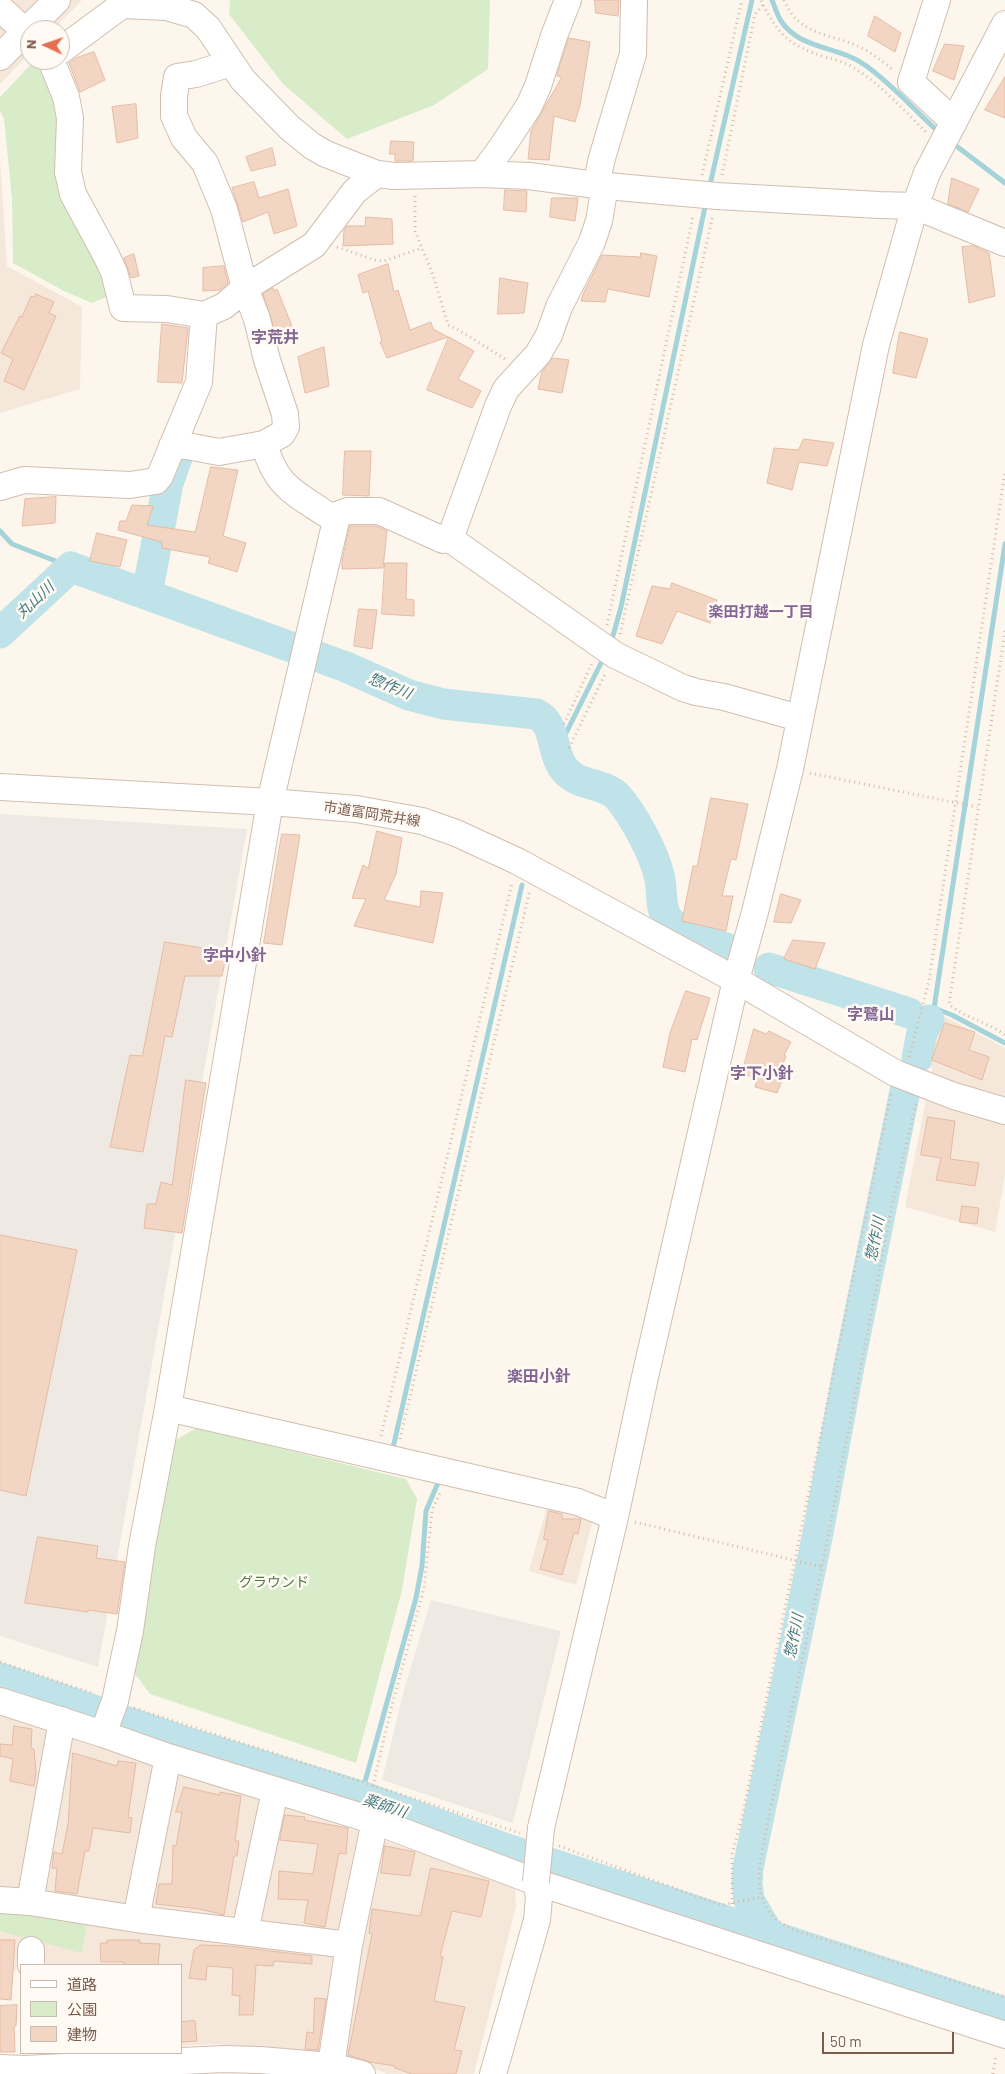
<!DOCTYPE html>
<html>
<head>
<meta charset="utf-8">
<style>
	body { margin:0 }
	#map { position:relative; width:1005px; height:2074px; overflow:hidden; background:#fdf6ec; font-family:Barlow,"Noto Sans JP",sans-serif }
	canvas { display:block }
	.legend { position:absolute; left:20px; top:1964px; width:162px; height:90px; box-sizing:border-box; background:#fffaf3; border:1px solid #cabbb1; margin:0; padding:6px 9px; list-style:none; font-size:15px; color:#7a5c4d }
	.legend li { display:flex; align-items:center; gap:10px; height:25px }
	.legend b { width:25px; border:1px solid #cabbb1 }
	.north { position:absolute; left:20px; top:20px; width:50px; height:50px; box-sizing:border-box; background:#fffaf3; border:1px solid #cabbb1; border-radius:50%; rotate:273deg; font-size:14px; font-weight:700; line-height:20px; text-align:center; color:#7a5c4d }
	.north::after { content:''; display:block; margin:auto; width:18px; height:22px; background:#e76f51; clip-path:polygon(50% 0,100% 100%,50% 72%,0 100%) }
	.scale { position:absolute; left:822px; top:2032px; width:132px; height:22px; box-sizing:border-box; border:2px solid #7a5c4d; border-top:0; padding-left:6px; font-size:15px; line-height:18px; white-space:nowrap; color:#7a5c4d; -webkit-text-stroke:4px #fffaf3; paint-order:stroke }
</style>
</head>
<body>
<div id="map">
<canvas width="1005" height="2074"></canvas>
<ul class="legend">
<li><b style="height:6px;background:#fff"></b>道路</li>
<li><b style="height:14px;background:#d8ecc9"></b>公園</li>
<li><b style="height:14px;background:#f3d5c3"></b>建物</li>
</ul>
<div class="north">N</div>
<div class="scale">50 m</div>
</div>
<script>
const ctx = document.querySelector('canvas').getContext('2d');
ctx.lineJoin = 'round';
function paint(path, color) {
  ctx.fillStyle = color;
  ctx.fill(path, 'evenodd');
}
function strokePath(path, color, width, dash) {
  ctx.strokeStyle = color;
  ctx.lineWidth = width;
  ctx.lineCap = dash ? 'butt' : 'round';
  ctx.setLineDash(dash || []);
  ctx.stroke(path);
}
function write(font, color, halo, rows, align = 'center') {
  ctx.font = font + ' Barlow,"Noto Sans JP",sans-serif';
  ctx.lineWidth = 5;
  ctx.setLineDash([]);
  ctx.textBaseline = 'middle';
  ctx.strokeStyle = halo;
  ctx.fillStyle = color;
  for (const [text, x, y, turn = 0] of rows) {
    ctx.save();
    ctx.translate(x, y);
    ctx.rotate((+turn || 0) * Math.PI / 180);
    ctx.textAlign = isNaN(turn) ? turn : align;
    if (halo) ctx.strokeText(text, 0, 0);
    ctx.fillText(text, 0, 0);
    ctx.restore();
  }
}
paint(new Path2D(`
	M0 0H82L53 30H30V53L0 84Z
	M0 158 7 266 82 307 80 389 0 413Z
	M936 1012 1005 1048V1175L995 1232 905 1207 932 1068 922 1063Z
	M548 1502 594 1516 576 1585 529 1571Z
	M0 1715 144 1760 481 1873 515 1889 516 1906 474 2074H387L342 2055 216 2044 181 2046V1965H21V1973L17 1969 0 1984Z`), '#f5e8da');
paint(new Path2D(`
	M0 814 247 829 98 1667 0 1636Z
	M431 1600 561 1631 513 1823 382 1780 404 1690Z`), '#efe9e4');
paint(new Path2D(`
	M230 0H490L488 69 434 105 347 139 283 84 229 14Z
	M35 60 49 70 111 295 92 303 64 291 13 263 12 199 4 119 0 111V97Z
	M196 1428 406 1479 417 1499 402 1590 356 1763 150 1694 133 1671 169 1444Z
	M0 1903 89 1918 81 1953 0 1931Z`), '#d8ecc9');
strokePath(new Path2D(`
	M772 0C775 7 777 15 781 21 800 50 839 46 865 65 892 84 914 110 939 132
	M951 142 1005 183
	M709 189 752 0
	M0 531 12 544 71 567
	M611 643 621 607 706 202
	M565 735 604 657
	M934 1008 952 1015 1005 1043
	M929 1020 934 1008 1005 544
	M392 1452 522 885
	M361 1796 416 1598 422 1566 426 1511 440 1478`), '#a5d3da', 5);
strokePath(new Path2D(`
	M147 594 168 483 180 449
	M0 633 71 567 346 667 409 695 443 704 536 714C556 723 551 749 562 766 576 788 603 781 618 797 634 816 653 851 659 875 663 888 659 908 668 919 680 936 707 941 726 948
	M769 968 909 1013
	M917 1058 922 1032 929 1020
	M905 1091 849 1366 818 1533 748 1868 747 1883 749 1900 769 1935 1005 2012
	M0 1678 180 1740 361 1796 510 1850 769 1935`), '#bfe3e8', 31);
const building = new Path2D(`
	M595 0H619L618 16 596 13Z
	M875 16 901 33 895 52 868 36Z
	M569 38 590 42 580 105 575 122 554 116 549 160 528 159 531 131 562 77 557 76Z
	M945 44 964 46 954 80 933 71Z
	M94 52 105 80 80 92 69 63 76 58Z
	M1005 77V118L985 110Z
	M136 104 138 138 117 143 112 107Z
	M391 141 414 142 413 161H395V154H390Z
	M272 148 276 165 251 171 246 157Z
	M952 178 979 189 968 212 948 204Z
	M254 182 259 198 288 189 297 226 274 234 268 212 243 222 232 188Z
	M505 190 527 191 526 212 504 210Z
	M552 198H578L575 221 550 217Z
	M366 217 392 219 393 244 343 246 344 230 347 226H365Z
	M974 246 989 253 995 296 969 303 962 247Z
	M641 253 657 256 649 297 608 289 605 302 581 301 584 292 602 255 640 257Z
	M134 254 139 276 131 278 124 258Z
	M388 264 394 292 398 290 410 330 431 322 433 329 448 337 387 358 380 342 382 341 368 291 363 293 358 275Z
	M224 266 228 283 220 290 203 291V268Z
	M500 278 528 283 524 313 498 314Z
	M273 288 274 291 277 289 292 326 276 334 263 294Z
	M36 294 54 302 49 313 56 316 24 390 4 381 13 359 1 353 20 316 22 317 31 296 34 297Z
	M162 324 188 328 182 383 158 382Z
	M900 332 928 339 916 378 893 373Z
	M449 337 474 351 458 379 481 391 472 408 427 390Z
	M324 347 329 386 305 393 298 357Z
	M553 358 569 360 562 393 538 389 542 372Z
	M804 439 834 443 827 466 799 462 792 490 767 483 774 448 798 450Z
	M345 451H371L369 496 343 495Z
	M211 467 238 470 223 536 246 543 237 572 208 563 210 557 162 548V542L118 530 120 521H126L132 505 153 506 147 525 195 532Z
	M56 497 55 523 22 526 25 499Z
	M350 526H376L387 531 383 568 342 569V561Z
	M97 533 127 540 120 567 90 561Z
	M385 563H407L406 599 414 600V616L382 614Z
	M672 583 717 600 710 623 677 611 662 644 636 636 652 586 670 589Z
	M359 609 377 610 372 649 354 646Z
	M711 798 748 804 736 860 731 859 722 896H733L726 931 682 921 693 866H697Z
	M377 831 402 838 396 874 384 900 420 907 421 891 443 893 433 943 354 926 366 899 352 898 363 865 368 868Z
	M282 834 300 835 282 945 264 943Z
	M781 894 801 900 791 923 774 922Z
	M793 940 825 943 815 969 784 959Z
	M165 942 227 952 222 976H185L172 1037 165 1036 143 1152 110 1147 130 1055 142 1056Z
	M686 991 710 998 697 1040 692 1039 685 1072 663 1067 670 1033Z
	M945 1023 975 1032 969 1050 989 1057 982 1080 932 1060Z
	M754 1029 766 1034 769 1031 791 1042 784 1055 786 1056 777 1079 782 1080 777 1093 755 1087 757 1078 742 1074Z
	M186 1080 206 1083 182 1233 144 1228 147 1204H156L161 1182 172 1185Z
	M928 1117 955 1121 950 1159 979 1163 975 1186 936 1180 941 1158 921 1155Z
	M962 1206 979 1208 977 1224 960 1222Z
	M0 1235 77 1250 26 1496 0 1490Z
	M549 1511 562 1514V1519H581L578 1534 574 1533 562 1575 540 1569 548 1540 544 1539Z
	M38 1537 98 1546 96 1558 125 1562 117 1614 88 1610V1612L25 1603Z
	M14 1726 32 1729 31 1748 34 1749 36 1773 34 1786 10 1781 13 1759 0 1756V1744L12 1745Z
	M73 1753 117 1766 118 1761 136 1763 128 1817 132 1818 130 1833 93 1828 89 1851H85L77 1894 55 1891 57 1868H52L54 1852 62 1854 68 1824Z
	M184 1787 220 1795V1792L241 1796 235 1841H239L237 1856H234L224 1915 200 1909 156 1904 159 1884H172L173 1845 176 1846 182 1812H176Z
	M285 1815 305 1817 304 1820 348 1828 346 1854 339 1853 325 1927 304 1923 308 1900 278 1899 279 1871 313 1874 318 1844 280 1840Z
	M385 1846 415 1852 410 1876 381 1873Z
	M431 1868 489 1881 481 1917 452 1911 440 1956 443 1957 434 2001 465 2007 454 2050 462 2051 456 2074H412L395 2068V2066L370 2062 348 2055 372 1934 369 1933 372 1909 420 1916Z
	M0 1940H15L11 2000 0 1999Z
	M107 1940H140L139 1943 160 1944 158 1965H124V1962H101L100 1943H107Z
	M201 1945 230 1946 312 1956V1964L274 1961 273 1966 256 1965 253 2015H239L240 1996 232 1995 233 1968 207 1966 206 1980 189 1978 194 1950Z
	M315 1998 326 1999 318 2050 305 2049 307 2032 313 2033Z
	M17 2005 16 2026H14L15 2052H0V2006Z
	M195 2021 197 2041 181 2042V2022Z`);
paint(building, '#f3d5c3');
strokePath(building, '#e6bba3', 1);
const minor = new Path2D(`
	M937 0 911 82 954 122
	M0 8 30 36
	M60 51 122 5 167 7 194 15 208 28 243 80 290 128 312 146 326 154 377 174 394 176 482 174 529 176 596 185 717 196 879 205 915 206 1005 243
	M0 57 57 0
	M51 60 66 97 70 118 68 172 73 194 106 255 114 272 123 308 167 309 204 315
	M231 63 196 74 177 77 174 96V116L184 138 205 163 224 209 245 288 257 319 267 360 285 414 286 427 282 434 264 444
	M482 174 502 147 529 106 538 86 554 36 568 0
	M596 185 602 158 633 54 634 0
	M172 446H187L219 452 264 444C276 486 292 491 326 514L334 516 348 511H379L443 540 450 539 615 655 683 688 696 692 724 697 799 718
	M0 487 24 480 130 485 156 481 160 476 199 382 204 315 224 306 245 288 314 245 355 191 377 174
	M450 539 498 406 506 389 538 354 549 335 559 307 592 242 599 221 605 186
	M0 787 270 802 356 809 422 821 456 833 517 861 736 980 895 1073 954 1096 1005 1111
	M168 1408 578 1502 615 1517
	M0 1701 103 1734 168 1757 375 1821 536 1882 1005 2035
	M103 1734 115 1701 130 1631 142 1546 168 1408 270 802 335 525 334 516
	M541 1828 615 1517 645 1377 736 980 755 912 790 769 876 345 915 206 927 173 1005 24
	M0 1900 30 1902 136 1919 349 1945
	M30 1902 62 1720
	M136 1919 168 1757
	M245 1932 275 1791
	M31 1965V1950
	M331 2066 349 1945 375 1821
	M0 2068 25 2069 223 2059 260 2060 331 2066 362 2074
	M493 2074 537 1920 539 1897 536 1882`);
strokePath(minor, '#d1beb0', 28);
strokePath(new Path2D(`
	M784 0C799 36 829 33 860 47 872 53 882 61 892 69
	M763 5C781 38 790 45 825 57 836 60 848 63 857 70 883 86 904 111 926 132
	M702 175 742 0
	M722 175 755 14 763 5 761 0
	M415 196V231L433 275 448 325 457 329 505 359
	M337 247 375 260 384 261 422 248
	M607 625 693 216
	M1005 631 949 1004C964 1018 988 1022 1005 1035
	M620 634 713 215
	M564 724 592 663
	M569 748 606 672
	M810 773 977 807
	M909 1057 929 981 1005 471
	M916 1104 893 1201 822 1567 765 1835C758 1874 750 1907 791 1929L1005 1997
	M381 1436 512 883
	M400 1439 530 890
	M635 1522 822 1567
	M0 1662 95 1694
	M134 1708 520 1833
	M373 1786 391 1709 424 1588 432 1510 440 1493
	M559 1846 721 1905 762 1897
	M732 1904V1855L742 1817 891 1093
	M993 2074 996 2055`), '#d9b8a5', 3, [1, 4]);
strokePath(minor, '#fff', 26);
const minorBridge = new Path2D(`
	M536 1882 541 1828`);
strokePath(minorBridge, '#d1beb0', 28, []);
strokePath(minorBridge, '#fff', 26);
write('14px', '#7a5c4d', '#fffaf3', [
	["市道富岡荒井線",372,814,9]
]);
write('14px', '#537a41', '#fffaf3', [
	["グラウンド",274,1582]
]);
write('italic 15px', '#437c86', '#fffaf3', [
	["丸山川",35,600,-43],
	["惣作川",390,686,22],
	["惣作川",875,1239,-79],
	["惣作川",794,1636,-79],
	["薬師川",385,1806,18]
]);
write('bold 15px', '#846695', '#fffaf3', [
	["楽田打越一丁目",761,612]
]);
write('bold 16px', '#846695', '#fffaf3', [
	["字荒井",275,338],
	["字中小針",235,956],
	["字鷺山",871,1015],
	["字下小針",762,1074],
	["楽田小針",539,1377]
]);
</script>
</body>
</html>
